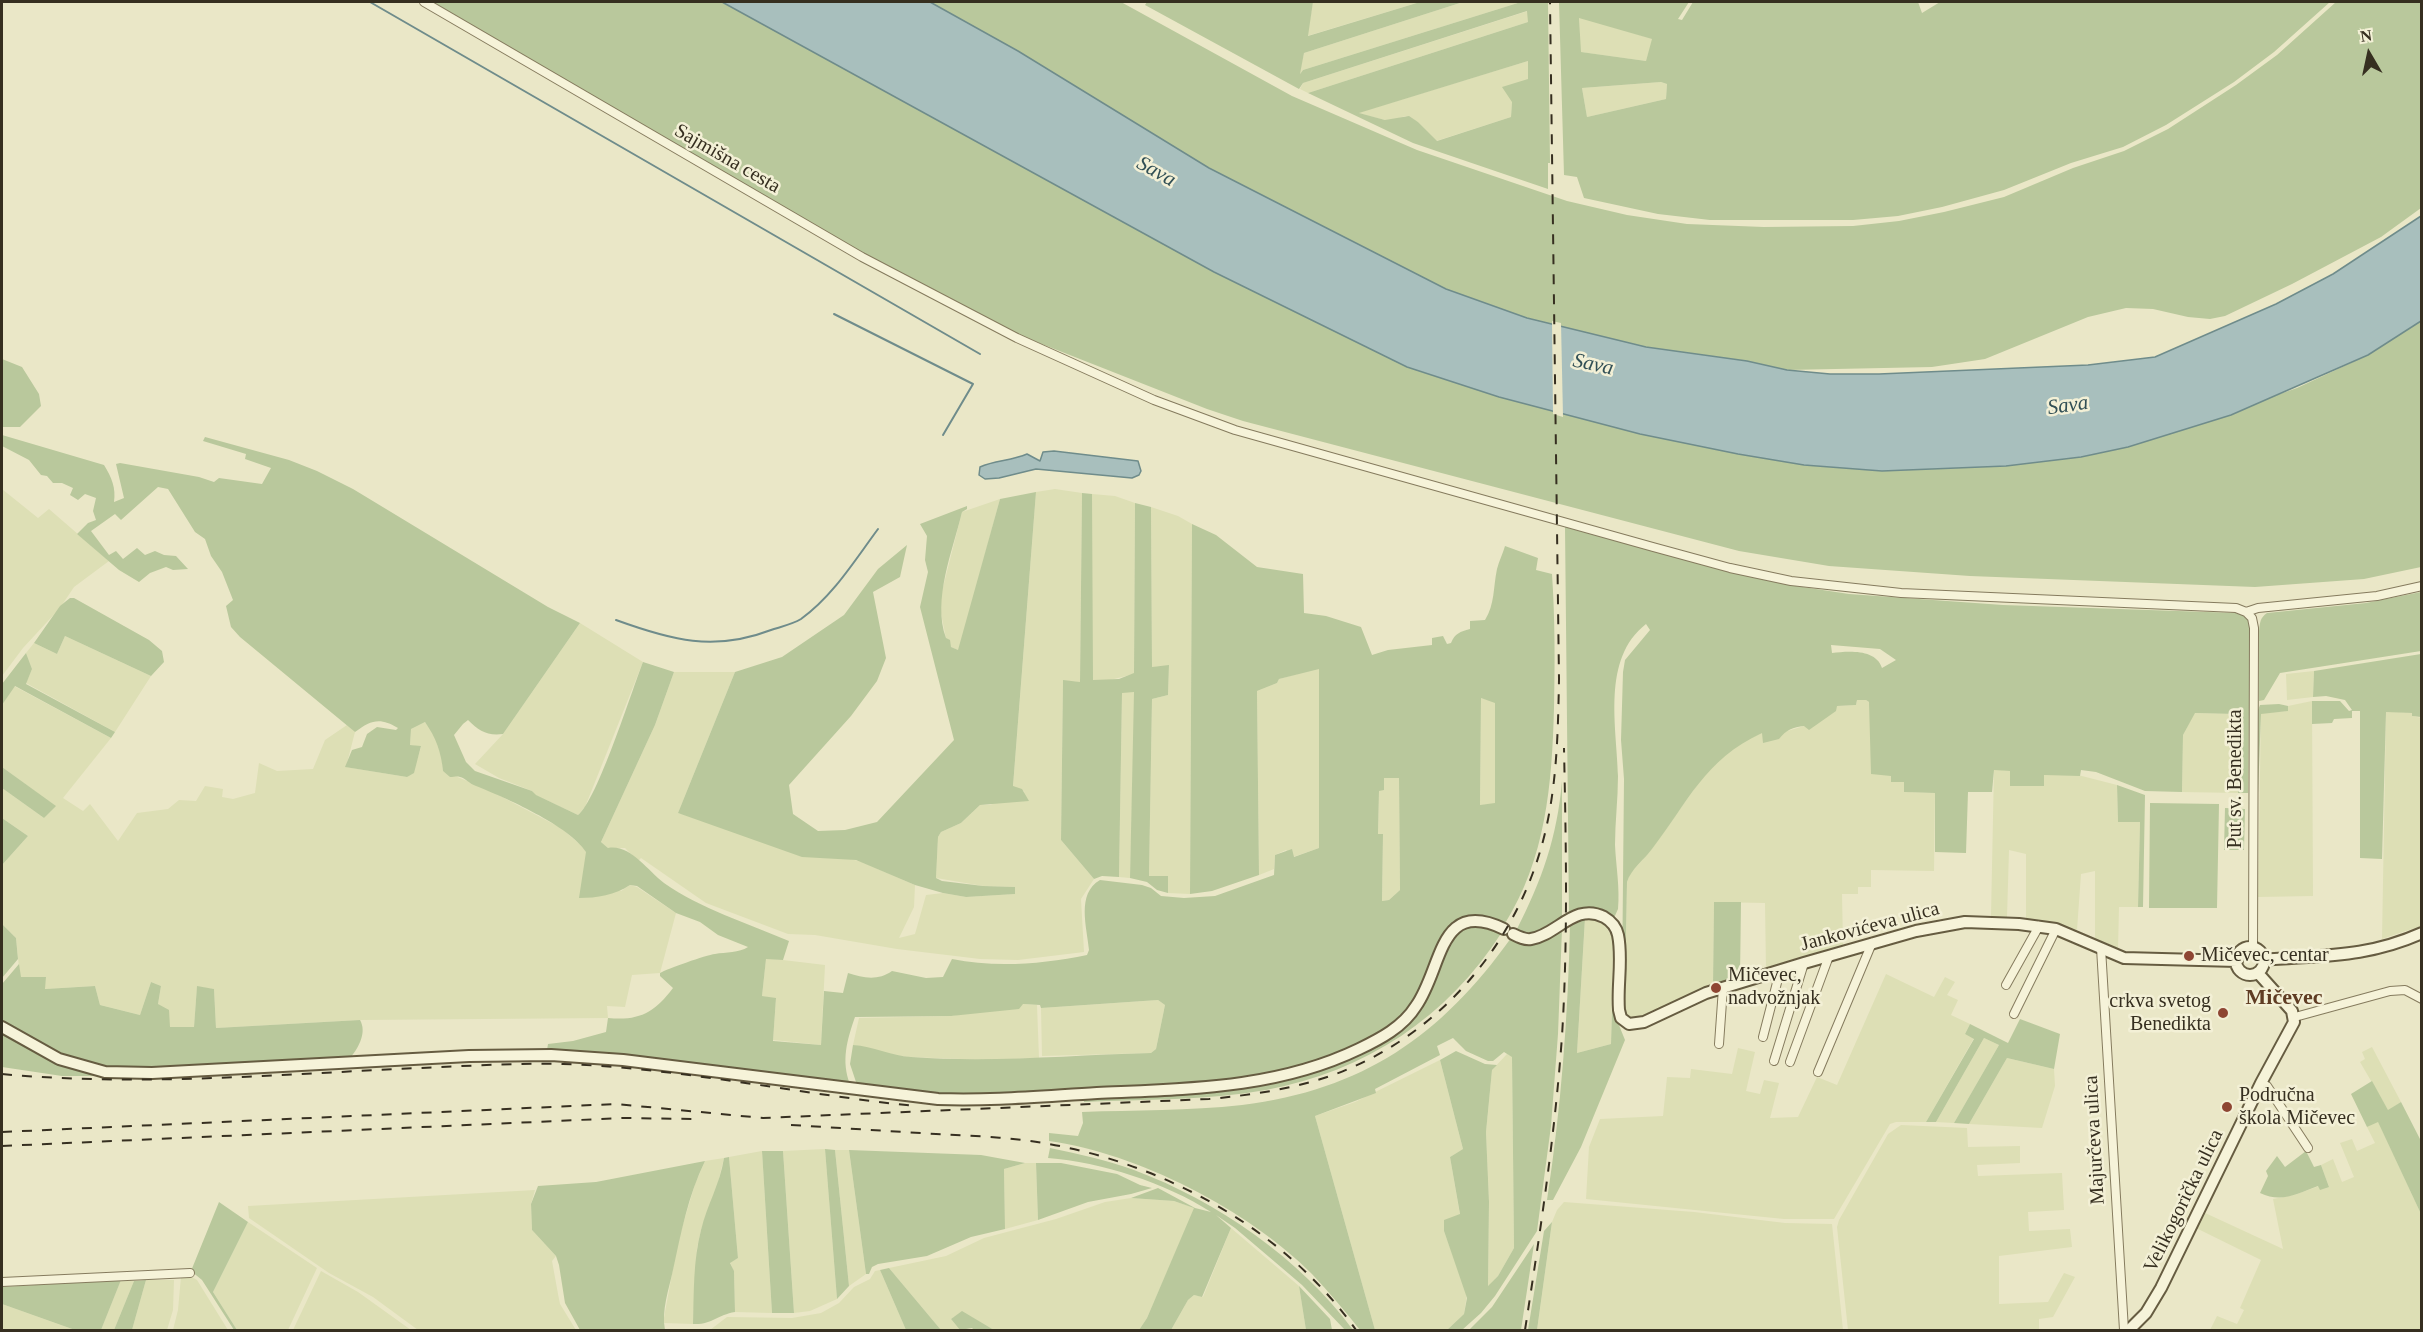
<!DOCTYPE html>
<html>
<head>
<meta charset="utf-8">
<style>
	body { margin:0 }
	#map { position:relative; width:2423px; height:1332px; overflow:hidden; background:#eae7c7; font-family:Georgia,serif }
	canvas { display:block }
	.frame { position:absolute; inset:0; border:3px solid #362f20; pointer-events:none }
	.north { position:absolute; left:2339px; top:24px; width:60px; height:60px; -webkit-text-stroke:4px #f3f0d6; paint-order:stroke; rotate:351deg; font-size:16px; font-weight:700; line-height:24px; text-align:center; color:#362f20 }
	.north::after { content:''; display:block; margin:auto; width:21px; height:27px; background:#362f20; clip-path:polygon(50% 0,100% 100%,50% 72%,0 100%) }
</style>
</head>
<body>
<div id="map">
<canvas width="2423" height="1332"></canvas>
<div class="frame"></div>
<div class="north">N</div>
</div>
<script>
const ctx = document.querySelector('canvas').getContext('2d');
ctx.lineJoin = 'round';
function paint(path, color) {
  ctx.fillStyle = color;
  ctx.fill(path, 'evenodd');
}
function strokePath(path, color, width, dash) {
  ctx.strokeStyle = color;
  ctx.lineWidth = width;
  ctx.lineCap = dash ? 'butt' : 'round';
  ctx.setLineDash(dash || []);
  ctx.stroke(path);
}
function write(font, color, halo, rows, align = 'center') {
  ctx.font = font + ' Georgia,serif';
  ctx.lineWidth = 5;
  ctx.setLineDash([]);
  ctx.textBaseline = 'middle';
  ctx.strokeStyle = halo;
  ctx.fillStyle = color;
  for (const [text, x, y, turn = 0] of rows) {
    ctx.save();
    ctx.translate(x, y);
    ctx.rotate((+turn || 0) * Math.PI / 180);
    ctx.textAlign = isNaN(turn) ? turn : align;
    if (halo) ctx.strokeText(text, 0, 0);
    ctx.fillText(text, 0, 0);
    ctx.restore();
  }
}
paint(new Path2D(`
	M1313 2H1420L1307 36Z
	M1463 2H1521L1303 70 1299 75 1304 53Z
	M1528 11V22L1308 93 1300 89 1303 83Z
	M1579 17 1653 39 1646 61 1580 52Z
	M1528 61V79L1512 102 1511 117 1436 141 1418 122 1405 116 1392 121 1385 120 1357 113Z
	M1661 82 1667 84 1666 99 1587 117 1582 88Z
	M2 489 38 518 49 509 109 561 74 587 60 608 23 648 2 676Z
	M1055 489 1082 493 1080 682 1063 681 1061 840 1094 879 1081 899 1084 952 1018 960 980 959 897 949 815 935 788 934 706 903 641 858 638 861 625 848H608L601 842 655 725 674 672H735L678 813 862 862 915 885 914 907 899 938 915 934 926 895 943 893 966 897 1014 894 1015 887 983 886 936 878 938 837 941 832 961 823 980 805H990L1025 792 1013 787 1036 492Z
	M1092 494 1115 496 1135 503 1134 674 1106 681 1092 680Z
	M1000 499 959 651 951 647 946 638 940 609 941 595 962 512Z
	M1151 507 1178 516 1192 524 1190 894 1168 893V877L1149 876 1152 699 1168 695 1169 666 1152 667Z
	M580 623 643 662 585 807 578 815 535 795 532 791 499 778 475 764 503 734Z
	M65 636 151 676 115 732 26 683 32 669 26 653 34 643 57 654Z
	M1319 668V848L1293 857 1286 850 1275 855 1274 869 1259 875 1257 691 1277 683 1279 679Z
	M2314 671 2313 697 2287 700 2286 674Z
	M14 686 111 738 63 798 83 811 90 804 118 841 137 813 168 809 179 800 196 801 205 786 223 789 222 797 233 799 255 793 259 763 277 771 313 769 325 740 347 725 355 732 346 767 407 777 417 760 421 747 410 745 411 729 425 722 435 735 441 753 443 771 489 790 561 828 583 847 621 891 630 885 637 887 676 913 660 973 632 975 625 1007 607 1006 608 1018 360 1020 216 1028 214 989 197 987 194 1027H170L158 1004 161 986 151 982 140 1015 100 1005 95 986 44 989 46 977H20L16 938 2 924V865L28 836 2 818V788L44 818 55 806 2 767V705Z
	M1122 692H1135L1130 878 1119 877Z
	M1481 698 1495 702V804L1480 805Z
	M1857 700H1866L1869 702 1891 776V782H1904V792L1935 793 1934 871 1871 870V887H1858V894H1842L1843 945 1766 970 1765 903 1714 902 1713 985 1647 1017 1629 1018 1623 1010 1622 983 1625 982 1627 882 1630 874 1651 850 1702 778 1716 763 1740 743 1763 732H1784L1804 726 1837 706 1856 705Z
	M2312 701 2313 896 2258 897 2261 713 2287 711 2288 706Z
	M2386 711 2412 713V716L2422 718 2421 926 2382 939Z
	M2194 713 2235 714 2238 793 2182 792 2183 735Z
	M1994 769 2010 771V786H2044L2043 775H2078L2117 785 2118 822H2140L2138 907H2119L2118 949 2095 939V871L2081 874 2077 930 2026 919V854L2009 850 2007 917 1991 916Z
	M1384 777 1399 778 1400 890 1389 900 1382 901 1383 834 1378 835 1379 791Z
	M1590 918 1605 925 1613 939 1611 1044 1577 1053 1585 919Z
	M766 958 825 965 821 1045 773 1040 776 999 762 996Z
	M1886 974 1934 997 1945 977 1955 982 1947 995 1958 1000 1951 1015 1970 1024 1965 1034 1974 1038 1926 1122H1896L1890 1124 1834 1219H1784L1586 1199 1589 1147 1600 1119 1663 1116 1667 1077 1690 1078 1691 1069 1732 1074 1738 1048 1755 1052 1746 1091 1760 1094 1764 1080 1779 1083 1770 1118 1798 1117 1817 1077 1837 1085Z
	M1158 1000 1165 1005 1156 1049 1151 1053 1042 1056 1041 1008Z
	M1023 1004 1037 1005 1039 1058 988 1060 908 1057 887 1054 853 1045 859 1018 951 1016Z
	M1984 1038 1999 1045 1954 1123 1936 1122Z
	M2372 1047 2401 1102 2388 1111 2402 1140 2394 1144 2380 1116 2388 1110 2360 1062 2365 1059 2362 1052Z
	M1507 1054 1512 1056 1514 1248 1498 1276 1488 1287 1489 1202 1486 1132 1492 1070Z
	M2007 1058 2054 1069 2055 1086 2042 1128 1969 1124Z
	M1440 1060 1463 1149 1450 1157 1460 1215 1444 1231 1467 1294 1464 1314 1447 1330H1375L1315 1116 1355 1102Z
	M2378 1121 2421 1214V1330H2210L2217 1316 2237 1324 2244 1310 2240 1308 2261 1260 2196 1228 2203 1212 2283 1249 2273 1199 2294 1195 2319 1186 2329 1187 2321 1165 2333 1159 2342 1182 2354 1177 2340 1143 2352 1139 2357 1151 2375 1143 2367 1127Z
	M1901 1125 1967 1128 1968 1147 2020 1146V1163L1977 1165 1978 1176 2062 1173 2064 1210 2028 1212 2029 1231 2070 1229 2072 1247 1999 1256V1304L2048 1302 2064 1273 2075 1277 2053 1317 2039 1319V1330H1848L1837 1227 1839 1220 1888 1134Z
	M825 1149 837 1299 810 1311 794 1313 783 1151Z
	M835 1150H849L866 1274 849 1286Z
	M762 1151 772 1313 735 1312 734 1272 730 1262 738 1258 729 1157Z
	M724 1158 717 1187 701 1230 697 1248 693 1324 663 1323 678 1241 695 1184 705 1161Z
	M1025 1163H1036L1038 1220 1005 1229 1004 1169Z
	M535 1190 531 1204 532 1230 556 1256 552 1261 558 1294 560 1304 576 1330H418L373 1297 329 1273 249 1218 248 1206Z
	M1131 1198 1174 1201 1195 1208 1147 1318 1139 1330H994L962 1312 951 1319 960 1330H941L889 1268 946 1256 984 1238 1056 1219 1105 1202Z
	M1564 1202 1694 1212 1785 1223 1832 1224 1843 1330H1537L1552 1222 1557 1210Z
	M248 1222 317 1268 288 1330H237L213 1292Z
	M1231 1228 1299 1286 1306 1330H1171L1188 1300 1194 1295 1203 1297Z
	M880 1270 906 1330H710L727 1317 792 1318 821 1313 839 1303 854 1287 870 1279 875 1271Z
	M321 1271 358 1292 411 1330H293Z
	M190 1276 197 1280 228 1330H173L178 1310 181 1277Z
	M121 1280 134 1281 114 1330H101Z
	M146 1280H174L173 1310 167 1330H132Z
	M2 1304 75 1330H2Z`), '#dddfb5');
paint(new Path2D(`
	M433 2H722L1214 272 1407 367 1499 397 1640 434 1804 465 1882 471 2006 466 2081 457 2128 447 2297 388 2368 355 2421 321V567L2364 579 2255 587 1970 576 1829 566 1739 551 1243 421 1207 409 1024 337 865 255Z
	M930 2H1121L1292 96 1417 150 1567 201 1627 215 1687 224 1764 227 1853 226 1899 221 1944 212 2004 197 2073 168 2124 151 2168 129 2236 85 2277 55 2336 2H2421V208L2381 237 2292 284 2225 316 2210 319 2188 317 2153 309 2126 308 2088 317 1985 359 1932 367 1787 370 1747 361 1646 347 1527 318 1446 289 1209 168 1018 51Z
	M1147 2H1313L1308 36 1420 2H1463L1304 53 1300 74 1303 70 1521 2H1548L1550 163H1548V189L1413 143 1308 93 1528 22 1527 11 1303 83 1299 89 1145 5ZM1528 61V79L1502 87 1512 102 1511 117 1437 141 1418 122 1409 116 1385 120 1359 113Z
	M1559 2H1689L1678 19 1682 20 1693 2H1918L1922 13 1940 2H2330L2274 52 2234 82 2166 125 2123 147 2071 163 2004 190 1942 207 1898 216 1853 220H1710L1658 214 1584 198 1577 177 1564 175ZM1579 18 1652 39 1646 61 1581 52ZM1661 82 1667 84 1666 99 1587 117 1582 88Z
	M2 359 22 367 39 394 41 406 20 427H2Z
	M2 435 104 465C112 478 116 488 114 502L124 498 116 464 120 463 199 477 214 482 219 478 262 484 271 468 245 459 246 454 203 441 205 437 289 460 317 471 353 489 548 607 580 623 503 734C487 736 479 731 468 720L463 724 454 735 466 762 475 771 532 791 536 795 578 815C597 801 632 690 643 662L674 672 655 725 601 842 608 848C630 844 647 870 664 883 701 909 747 923 789 941L783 960 766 959 762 996 776 998 773 1041 821 1045 824 991 843 993 848 973C863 978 878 981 892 971L926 978 943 977 952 959C995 968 1044 964 1087 955L1089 950C1087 927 1076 894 1100 880L1142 885 1151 888 1161 896 1184 898 1215 896 1274 875 1275 855 1292 849 1294 857 1319 848V669L1279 679 1277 683 1257 691 1259 875 1212 891 1190 894 1192 524 1216 535 1257 567 1303 574 1304 613 1326 616 1361 627 1372 655 1388 650 1432 645V638L1443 636 1447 644 1451 643C1455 633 1460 632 1470 629V621L1485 620C1495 604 1493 588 1497 569 1499 561 1503 553 1505 546L1538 558 1536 570 1552 574C1555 619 1555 663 1554 708 1552 784 1546 859 1504 925L1481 915 1453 921 1442 939 1415 1002 1395 1023 1376 1036 1308 1067 1217 1083 1009 1093 959 1095 857 1085 850 1064 853 1045C873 1046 891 1056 911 1057 992 1063 1071 1055 1151 1053L1156 1049 1165 1005 1158 1000 1041 1008 1040 1005 1023 1004 1019 1009 951 1016 855 1017C847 1040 841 1061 850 1084L547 1050 548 1044 573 1041 606 1032 608 1018C639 1021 654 1013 673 988L660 976V973C667 969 706 955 715 954 726 952 739 953 748 947L718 935 700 922 676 913 637 886 630 885C615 895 597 898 579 898L586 852C570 826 504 797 476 786 470 784 465 778 460 777 457 776 454 777 450 777L443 771C441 751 436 738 425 722L411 729 410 745 421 746 414 773 407 777 345 767 352 750 362 747 367 734 377 727 396 730 398 728C380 717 371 720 355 732L240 637 231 627 226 606 233 600 222 572 211 556 205 539 195 532 168 489 158 487 121 520 115 514 91 531 109 555 116 551 123 559 137 548 145 555 155 551 164 555 176 556 188 569 173 570 166 567 150 573 139 582 119 570 77 534 88 523 96 520 93 511 96 498 85 494 78 500 70 495 73 488 62 483H53L47 476 41 475 29 460 2 446ZM1481 698 1495 703V803L1480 805ZM1384 778H1399L1400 890 1389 900 1382 901 1383 834H1378L1379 791 1384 790Z
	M1036 492 1013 786 1022 789 1029 801 980 805 961 823 941 832 938 837 936 878 942 881 983 886 1015 887V894L966 897 943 893 915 885 856 860 802 857 678 813 735 672 782 657 844 615 878 569 907 545 900 577 873 592 886 658 877 681 851 716 789 785 793 814 818 831 845 830 877 822 954 740 920 607 928 572 925 560 927 536 920 524 967 506V509L962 512C953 550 932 600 946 638L950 640 951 647 958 650 1000 499Z
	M1082 493 1092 494 1093 680 1119 679 1134 673 1135 503 1151 507 1152 667 1169 665 1168 695 1152 699 1149 876H1168V893L1157 890 1147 882 1130 878 1134 692 1122 693 1119 877 1102 876 1094 879 1061 840 1063 680 1080 682Z
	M1565 527 1731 572 1796 586 1849 594 2003 605 2236 613 2246 616 2250 624 2248 793H2238L2235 714 2195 713 2183 735 2182 792 2145 791 2096 772 2081 770 2080 776 2044 775V786H2010V771L1994 770 1992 792H1968L1966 853 1935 852V793L1904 792V782H1891V776L1871 774 1869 702 1866 700H1857L1856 705 1837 706 1836 711 1809 730 1804 726C1793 727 1786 730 1779 739L1763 743 1762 733C1704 760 1689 801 1652 849 1644 860 1631 869 1627 882L1625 983H1622L1624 779 1621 740 1623 672 1625 660 1650 630 1646 624C1601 659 1617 727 1618 776 1618 799 1615 822 1615 845 1616 866 1620 888 1618 909L1614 918 1604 912 1569 915ZM1831 645 1880 649 1896 660 1882 668C1876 649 1849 651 1832 653Z
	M2421 592V651L2280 673 2264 700 2259 701V631C2260 622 2260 618 2267 613L2366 603Z
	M70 598H74L149 640 162 651 164 662 151 676 65 636 57 654 34 643 60 606Z
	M26 653 32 669 26 684 115 732 111 738 15 686 2 705V684Z
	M2421 654V717L2412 716V713L2386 712 2382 859 2360 858V711H2352V718L2334 719 2332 723 2312 724V701H2340L2349 711 2352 710 2345 700 2326 696 2313 697 2314 671Z
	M2279 704 2288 706V711L2261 714 2258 794V710L2260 705Z
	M2 767 56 806 44 818 2 788Z
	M1562 781V917C1550 928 1532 937 1516 931 1542 880 1557 838 1562 781Z
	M2117 785 2145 795 2143 907H2138L2140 822H2118Z
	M2150 803 2219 804 2217 908H2149Z
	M2225 808 2245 809 2244 850H2224Z
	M2 818 28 836 2 865Z
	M1714 902H1741L1740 977 1713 985Z
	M1585 918 1577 1053 1611 1044 1612 1008 1625 1040 1581 1147 1553 1200H1547C1561 1109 1568 1017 1570 925Z
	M2 924 16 938 18 959 2 978Z
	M1476 924 1502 932C1447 1018 1366 1071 1266 1090 1206 1101 1144 1099 1084 1102V1096L1263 1084 1403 1026 1448 945 1462 928Z
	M1562 929 1558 1034 1551 1126 1537 1231 1495 1296 1481 1313 1462 1330H1447L1464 1314 1467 1298 1444 1231V1220L1460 1214 1450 1157 1463 1149 1440 1060 1456 1051 1485 1064 1497 1065 1492 1070 1486 1132 1489 1202 1488 1286 1498 1276 1514 1248 1512 1057 1504 1052 1493 1061H1488L1466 1051 1453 1038 1437 1046 1440 1055 1375 1089 1376 1093 1315 1116 1375 1330H1360C1345 1311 1329 1292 1312 1274 1249 1210 1137 1153 1049 1141V1133L1078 1136 1083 1123 1082 1112C1135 1110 1189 1111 1242 1105 1363 1090 1441 1036 1511 938 1532 953 1544 940 1562 929Z
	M19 964 21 977H46L45 989 95 986 100 1005 140 1015 151 982 161 986 158 1004 169 1010 170 1027H194L197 986 214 989 216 1028 360 1020C367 1032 359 1047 351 1057L118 1070 74 1062 2 1024V984Z
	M2020 1019 2060 1034 2054 1069 2007 1058 1969 1124 1954 1123 1999 1045 1984 1038 1936 1122H1926L1974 1039 1965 1034 1970 1024 2008 1043Z
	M2 1030 47 1056 122 1076H62L2 1067Z
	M2372 1081 2388 1110 2401 1102 2421 1141V1214L2378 1122 2367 1127 2351 1094Z
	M1050 1148C1078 1154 1107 1160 1134 1170 1217 1201 1301 1259 1353 1330H1345L1302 1285 1235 1228 1216 1215 1231 1228 1202 1297 1194 1295 1188 1300 1171 1330H1139L1147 1318 1194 1208 1174 1201 1131 1198 1158 1188 1195 1208 1211 1212C1166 1183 1101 1162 1048 1158Z
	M825 1149 835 1150 849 1286 837 1299Z
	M849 1150 981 1155 1025 1163 1004 1169 1005 1229 971 1237 927 1256 878 1264 872 1267 869 1274H866Z
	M762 1151H783L794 1313H772Z
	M2306 1151 2314 1167 2321 1165 2329 1187 2320 1190 2318 1186C2297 1194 2281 1203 2260 1193L2268 1176 2266 1171 2277 1156 2285 1167Z
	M729 1157 738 1258 730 1263 734 1271 735 1312C717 1315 712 1325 693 1324 694 1293 693 1261 701 1230 707 1205 720 1184 724 1158Z
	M705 1161C688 1196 681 1233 673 1270 669 1289 661 1311 665 1330H580L565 1303 559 1265 556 1256 532 1230 531 1204 538 1186 596 1182Z
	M1036 1163H1061L1117 1174 1140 1185 1152 1188 1131 1194 1088 1202 1038 1220Z
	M219 1202 248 1222 213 1292 237 1330H234L202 1280 191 1271Z
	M1552 1222 1537 1330H1528L1544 1231Z
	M1534 1244 1521 1330H1469L1492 1307Z
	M889 1268 941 1330H906L880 1270Z
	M121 1280 101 1330H75L2 1304V1287Z
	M146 1280 132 1330H114L134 1281Z
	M1299 1286 1330 1319 1332 1330H1306Z
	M962 1311 994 1330H974L972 1328 960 1330 951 1319Z`), '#b9c89c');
const water = new Path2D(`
	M722 2H930L1018 51 1209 168 1446 289 1527 318 1646 347 1747 361 1787 370 1830 374H1879L2088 365 2155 357 2276 304 2333 274 2421 216V321L2368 355 2231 415 2128 447 2081 457 2006 466 1882 471 1804 465 1738 454 1640 434 1499 397 1407 367 1214 272Z
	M1054 451 1138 461 1141 471 1139 475 1132 478 1036 469 999 478 985 479 979 475 980 467C995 460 1011 461 1027 454L1040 461 1043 452Z`);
paint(water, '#a8bfbd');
strokePath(water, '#6f8c8b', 1.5);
paint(new Path2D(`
	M1552 321 1561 323 1563 417 1553 414Z`), '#eae7c7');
strokePath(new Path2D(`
	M370 2 980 354
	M834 314 973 384 943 435
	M616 620C671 640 714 652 771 630 780 627 793 624 801 619 833 596 855 560 878 529`), '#6f8c8b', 2);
const street = new Path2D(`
	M424 2 862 257 1017 338 1154 400 1235 430 1653 547 1730 568 1791 581 1901 593 2236 608 2246 612 2258 608 2377 596 2422 586
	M2246 612 2252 618 2254 628 2253 948
	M2101 948 2124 1330
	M2006 985 2039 926
	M2014 1014 2056 929
	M2295 1017 2390 991 2405 990 2422 999
	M1763 1037 1780 971
	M1719 1044 1723 988
	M1774 1061 1804 963
	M1790 1062 1829 956
	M1818 1072 1872 943
	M2261 1083 2267 1086 2308 1148
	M2 1282 190 1273`);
const secondary = new Path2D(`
	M1513 934C1519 937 1525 940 1531 939 1557 935 1575 902 1604 917 1611 921 1616 926 1618 935 1623 959 1617 985 1619 1010L1621 1018 1629 1024 1644 1022 1706 993 1804 963 1916 931 1965 922 2019 924 2056 929 2124 958 2237 961
	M2236 961a14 14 0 1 1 28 0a14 14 0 1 1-28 0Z
	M2264 960C2322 955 2366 958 2422 933
	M2 1027 59 1059 105 1072 152 1073 469 1056 551 1055 623 1060 938 1099C991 1101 1044 1096 1097 1093 1186 1089 1276 1089 1359 1049 1380 1039 1403 1027 1416 1006 1443 968 1438 897 1504 929
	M2129 1330 2146 1313 2161 1288 2261 1083 2294 1022 2292 1011 2258 973`);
strokePath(street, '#857b5e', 10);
strokePath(secondary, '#665c41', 14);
strokePath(street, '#f6f3d9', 8);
strokePath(secondary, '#f6f3d9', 10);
strokePath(new Path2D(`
	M2 1074C141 1087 281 1074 420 1068 467 1066 515 1063 563 1064 681 1068 797 1094 915 1106
	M791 1125C839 1128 887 1131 936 1134 973 1136 1012 1137 1049 1144 1167 1165 1286 1231 1356 1330
	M2 1132 616 1104 763 1118 1209 1099C1252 1095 1293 1089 1333 1075 1437 1037 1515 947 1543 841 1557 788 1558 733 1559 679L1550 2
	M2 1146 623 1118 693 1119
	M1525 1330C1540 1233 1555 1135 1562 1036 1568 940 1566 844 1564 748`), '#362f20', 2, [10, 10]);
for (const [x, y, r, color] of [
	[2189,956,6,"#8e4633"],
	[1716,988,6,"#8e4633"],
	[2223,1013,6,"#8e4633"],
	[2227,1107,6,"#8e4633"]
]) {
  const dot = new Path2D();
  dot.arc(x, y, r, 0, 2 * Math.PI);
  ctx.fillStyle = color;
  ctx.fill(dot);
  strokePath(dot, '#f3f0d6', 2);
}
write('20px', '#362f20', '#f3f0d6', [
	["Sajmišna cesta",727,159,30],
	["Put sv. Benedikta",2236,779,-90],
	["Jankovićeva ulica",1870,927,-15],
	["Majurčeva ulica",2095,1140,-93],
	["Velikogorička ulica",2184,1201,-64]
]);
write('20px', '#362f20', '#f3f0d6', [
	["Mičevec, centar",2201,956],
	["Mičevec,",1728,976],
	["nadvožnjak",1728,999],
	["crkva svetog",2211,1002,"right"],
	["Benedikta",2211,1025,"right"],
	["Područna",2239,1096],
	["škola Mičevec",2239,1119]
], 'left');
write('italic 21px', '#314f55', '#f3f0d6', [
	["Sava",1156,172,29],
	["Sava",1593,365,12],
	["Sava",2068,406,-8]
]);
write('bold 22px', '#5f3c23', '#f3f0d6', [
	["Mičevec",2284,998]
]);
</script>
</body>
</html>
